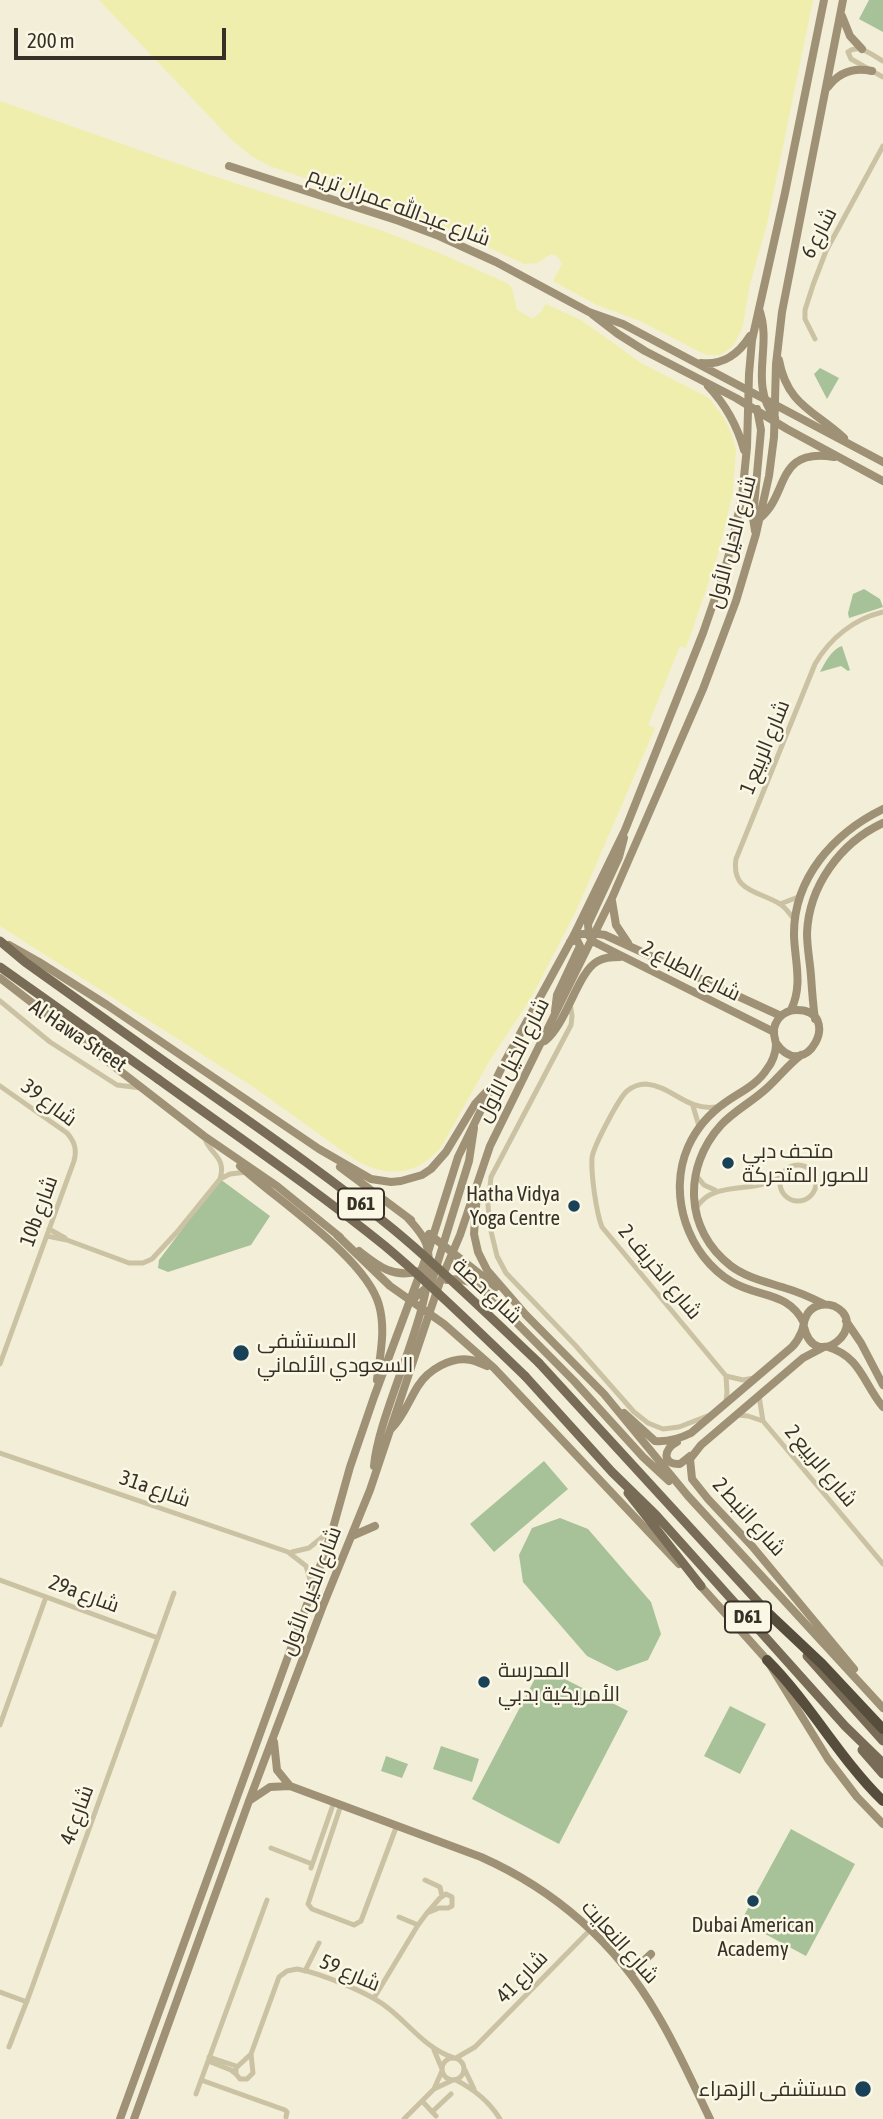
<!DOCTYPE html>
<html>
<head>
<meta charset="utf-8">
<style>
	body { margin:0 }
	#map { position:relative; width:883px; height:2119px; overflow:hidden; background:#f2eed8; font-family:"Asap Condensed",sans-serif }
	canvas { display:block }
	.scale { position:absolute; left:14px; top:28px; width:212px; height:32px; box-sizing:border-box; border:4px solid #363026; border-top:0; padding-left:9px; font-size:21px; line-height:24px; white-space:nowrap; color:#363026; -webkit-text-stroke:5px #faf7e5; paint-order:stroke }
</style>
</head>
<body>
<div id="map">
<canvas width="883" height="2119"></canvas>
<div class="scale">200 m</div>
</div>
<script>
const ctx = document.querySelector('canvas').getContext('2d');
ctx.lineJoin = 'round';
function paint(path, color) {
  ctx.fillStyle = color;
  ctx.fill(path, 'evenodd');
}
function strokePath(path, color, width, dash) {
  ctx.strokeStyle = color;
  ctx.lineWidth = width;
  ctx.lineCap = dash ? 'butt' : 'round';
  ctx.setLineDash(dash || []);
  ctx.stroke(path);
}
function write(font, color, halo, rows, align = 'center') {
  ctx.font = font + ' "Asap Condensed",Cairo,sans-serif';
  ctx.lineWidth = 5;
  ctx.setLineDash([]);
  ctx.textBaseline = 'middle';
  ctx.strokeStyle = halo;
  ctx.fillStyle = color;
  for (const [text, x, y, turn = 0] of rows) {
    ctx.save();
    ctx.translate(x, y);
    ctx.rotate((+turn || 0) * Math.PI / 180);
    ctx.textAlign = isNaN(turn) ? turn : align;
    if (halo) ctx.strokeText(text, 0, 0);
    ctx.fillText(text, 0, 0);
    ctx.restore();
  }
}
paint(new Path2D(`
	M869 0H883V32L859 19Z
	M820 368 839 378 827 399 814 374Z
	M864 589 880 599 883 607 849 618 848 613 853 594Z
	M842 646 850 670 848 671 841 666 820 672C825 662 832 649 842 646Z
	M220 1179 270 1216 251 1245 168 1272 158 1268 159 1260Z
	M544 1461 568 1489 494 1552 470 1524Z
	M560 1518 588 1529 651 1602 661 1634 648 1660 617 1671 587 1656 523 1582 519 1555 532 1528Z
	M541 1667 628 1711 559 1844 472 1799Z
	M730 1706 766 1724 740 1774 704 1756Z
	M441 1746 479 1759 472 1782 433 1769Z
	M386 1756 408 1764 402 1778 381 1771Z
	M791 1829 855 1864 806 1956 741 1921Z`), '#a7c298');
paint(new Path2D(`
	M99 0H813L767 224 750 284 742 329 733 346 720 355H706L640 321 597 305 553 281 562 264 558 257 551 254 537 263 524 264 454 231 406 212 272 167 251 156 229 137Z
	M0 101 210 175 380 230 437 252 507 283 512 288 517 310 533 319 541 312 546 304 581 320 641 363 709 398 724 418 731 433 736 449 733 492 718 555 686 648 680 646 648 725 655 728 576 911 531 998 490 1060 441 1147C416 1177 386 1178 354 1159L255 1088 0 926Z`), '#f0eeac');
strokePath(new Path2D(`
	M883 61C872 55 859 43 848 52L851 59 883 77
	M815 339 805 319V310L813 285 826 251 883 146
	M780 904 801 896
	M795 921C791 915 786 908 780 904 759 891 731 892 736 859L815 664C830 638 854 619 883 612
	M0 1001 50 1042 117 1085 141 1088
	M570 1003 572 1016 571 1025 491 1177 488 1205 490 1227 497 1256 506 1273 575 1345 634 1412 648 1423 663 1429 679 1427 710 1415
	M0 1086 67 1133C75 1142 77 1150 74 1161L0 1364
	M693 1106 699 1126
	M716 1107C686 1111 672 1086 646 1084 639 1084 632 1087 627 1091 619 1098 593 1147 592 1158 591 1174 596 1212 602 1227L726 1376 727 1392 726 1402
	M204 1136C209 1155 227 1156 220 1179
	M780 1183a18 18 0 1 1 36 0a18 18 0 1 1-36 0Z
	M696 1175 704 1185 715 1190
	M697 1207C714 1179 756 1195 782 1176
	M49 1229 65 1238
	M47 1236 67 1240 129 1263H143L152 1259 177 1232 220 1179 230 1174 247 1172
	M726 1376 743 1380 754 1378
	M759 1396 763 1421 883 1564
	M737 1415 748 1416 763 1421
	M0 1453 288 1552 306 1566 312 1586
	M292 1552 309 1548 331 1530
	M0 1580 158 1638
	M0 1725 46 1597
	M341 1805 308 1904 312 1909 354 1925 361 1921 397 1825
	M271 1848 312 1864
	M311 1868 334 1802
	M425 1880 440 1887 442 1896
	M446 1894 452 1897V1906L448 1908H439L427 1913 440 1898Z
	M399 1917 418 1925
	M305 1971 319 1943
	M0 1992 27 2002
	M374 1998 418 1925 427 1913
	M9 2047 30 1993 174 1593
	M434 2050 442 2069
	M251 2054 279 1977 287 1971 297 1969C320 1973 370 1993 388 2008 410 2025 426 2049 454 2058
	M251 2054 253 2073 247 2079H240L236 2074V2068Z
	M209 2057 236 2066
	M442 2069a11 11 0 1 1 22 0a11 11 0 1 1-22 0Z
	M456 2058 475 2047 591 1929
	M208 2061 231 2070 236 2074
	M465 2070 474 2089
	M201 2080 285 2110 287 2112 286 2117
	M456 2080C475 2090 489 2101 500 2119
	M434 2089 442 2071
	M196 2094 267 1900
	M422 2101 436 2116
	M432 2112 451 2094
	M404 2119 434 2089 453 2080`), '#cbc2a4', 5);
strokePath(new Path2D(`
	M842 16 850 36 862 49
	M828 87C839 72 854 67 872 71
	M229 166 399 221 439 236 496 262 589 312 623 324 883 462
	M759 309C773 347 748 382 775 418
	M592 314 618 334 645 351 736 398 787 429 883 481
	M779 360C787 405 815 411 844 438
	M701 363C723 365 738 355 750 336
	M708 386C726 405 737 425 744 450
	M760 518C789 495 775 447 834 457
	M755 531 753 518 761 430 757 409
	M612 901 616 925 628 943
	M574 935 592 933 605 935 781 1016
	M589 936 588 924 619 857 624 838
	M592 941 774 1032
	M9 945 39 962 107 1005 319 1149 371 1179 391 1182 401 1181 422 1175 431 1169 446 1152 475 1104 488 1090
	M0 978 204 1136 277 1186 340 1237
	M791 1010C803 985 795 962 794 936 793 878 834 833 883 809
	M555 1011 557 995 580 946 577 940 570 942
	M815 1019C813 1005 812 991 811 976 810 962 807 948 807 933 809 886 840 843 883 823
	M545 1041C568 1022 577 972 598 961 605 957 612 957 620 957
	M776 1043C806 1086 844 1010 797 1010 783 1010 773 1021 774 1034 774 1035 776 1043 776 1045 776 1053 772 1063 767 1069 757 1085 740 1092 726 1102 710 1113 696 1129 688 1147 667 1195 688 1256 732 1282 759 1298 788 1291 804 1323
	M801 1055C788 1065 779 1077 767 1088 752 1102 735 1110 721 1125 683 1167 684 1230 731 1266 747 1278 767 1282 785 1288 799 1292 812 1298 824 1304
	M240 1166C278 1201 366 1258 379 1305 386 1330 380 1355 377 1380
	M340 1167 411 1220
	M477 1194 474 1234 478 1252 487 1270 526 1315 604 1394 688 1496 883 1708
	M429 1234 496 1287
	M337 1235 390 1286 444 1324 494 1368 679 1564
	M359 1251C378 1266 394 1279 419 1271
	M447 1280C463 1277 474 1283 486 1292L574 1381 643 1457 669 1481
	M431 1284 469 1161 474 1128
	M412 1300 426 1288 435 1283
	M846 1321 861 1343 883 1385
	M824 1347 803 1358 701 1445 690 1459 692 1479 708 1499 752 1546 854 1669
	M828 1347C861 1357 863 1383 883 1407
	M624 1413 655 1441C668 1442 679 1439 691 1433L792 1347C796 1343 799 1338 801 1333 804 1328 803 1322 806 1317 810 1306 823 1302 834 1306 872 1324 815 1375 804 1327
	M391 1429C403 1418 409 1400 418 1386 428 1370 451 1356 471 1360 476 1361 482 1364 487 1366
	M677 1442C663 1449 662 1465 680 1464L690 1456
	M374 1466C379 1406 443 1294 426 1243 422 1233 414 1225 407 1217
	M352 1536 375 1526
	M698 1583 767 1660 828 1759 857 1797 883 1824
	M274 1742 277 1770 290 1786
	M249 1801 270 1787 290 1786 481 1857C555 1890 616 1943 657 2014 677 2047 693 2084 710 2119
	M631 1973 651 1954
	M120 2119 310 1596 333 1528 350 1467 374 1397 428 1252 458 1157 503 1065 574 935 625 830 703 633 724 572 731 547 742 497 747 447 749 374 752 340 785 193 824 0
	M134 2119 249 1801 322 1608 370 1490 426 1323 440 1282 460 1235 490 1146 612 898 703 689 736 601 756 534 769 476 774 437 776 364 782 312 843 0`), '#9f9175', 8);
strokePath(new Path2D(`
	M0 941 25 962 168 1064
	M0 967 158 1079
	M539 1363 772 1617
	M525 1376 612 1472 656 1515 845 1726 883 1763
	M628 1493 701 1586
	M807 1656 883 1741
	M862 1750 883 1774`), '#796c56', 9);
strokePath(new Path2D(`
	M769 1614 822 1664 883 1729
	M767 1660C810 1703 839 1758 883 1801`), '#574d3c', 10);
strokePath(new Path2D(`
	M168 1064C244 1118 321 1170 393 1229 444 1271 491 1318 539 1363
	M158 1079C234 1134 312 1187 385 1246 434 1287 479 1332 525 1376`), '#796c56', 9);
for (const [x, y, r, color] of [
	[728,1163,7,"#194259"],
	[574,1206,7,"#194259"],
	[241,1353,9,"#194259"],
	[484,1682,7,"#194259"],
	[753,1901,7,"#194259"],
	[863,2089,9,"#194259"]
]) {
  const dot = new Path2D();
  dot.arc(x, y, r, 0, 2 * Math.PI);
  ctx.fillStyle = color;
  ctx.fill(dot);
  strokePath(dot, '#faf7e5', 2.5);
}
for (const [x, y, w] of [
	[361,1204,46],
	[748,1617,46]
]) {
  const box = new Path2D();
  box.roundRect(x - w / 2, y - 15.5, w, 31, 5);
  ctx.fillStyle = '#faf7e5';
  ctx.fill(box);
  strokePath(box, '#363026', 2);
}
write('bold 19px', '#363026', null, [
	["D61",361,1204],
	["D61",748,1617]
]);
write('21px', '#363026', '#faf7e5', [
	["شارع عبدالله عمران تريم",399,207,20],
	["شارع 6",819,233,-63],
	["شارع الخيل الأول",732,542,-75],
	["شارع الربيع 1",765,747,-68],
	["شارع الطباع 2",691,971,27],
	["Al Hawa Street",78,1036,34],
	["شارع الخيل الأول",513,1060,-63],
	["شارع 39",49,1103,37],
	["10b شارع",39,1211,-70],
	["شارع الخريف 2",660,1272,50],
	["شارع حصة",487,1291,43],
	["شارع الربيع 2",821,1466,50],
	["31a شارع",155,1489,19],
	["شارع النبط 2",749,1517,48],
	["شارع الخيل الأول",311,1591,-69],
	["29a شارع",84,1594,20],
	["4c شارع",77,1815,-70],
	["شارع النعايت",620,1942,48],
	["شارع 59",350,1973,23],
	["شارع 41",522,1977,-46]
]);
write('21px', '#363026', '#faf7e5', [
	["متحف دبي",742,1151],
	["للصور المتحركة",742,1175],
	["Hatha Vidya",560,1194,"right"],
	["Yoga Centre",560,1218,"right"],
	["المستشفى",257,1341],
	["السعودي الألماني",257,1365],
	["المدرسة",498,1670],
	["الأمريكية بدبي",498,1694],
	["Dubai American",753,1925,"center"],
	["Academy",753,1949,"center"],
	["مستشفى الزهراء",847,2089,"right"]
], 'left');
</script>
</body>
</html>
